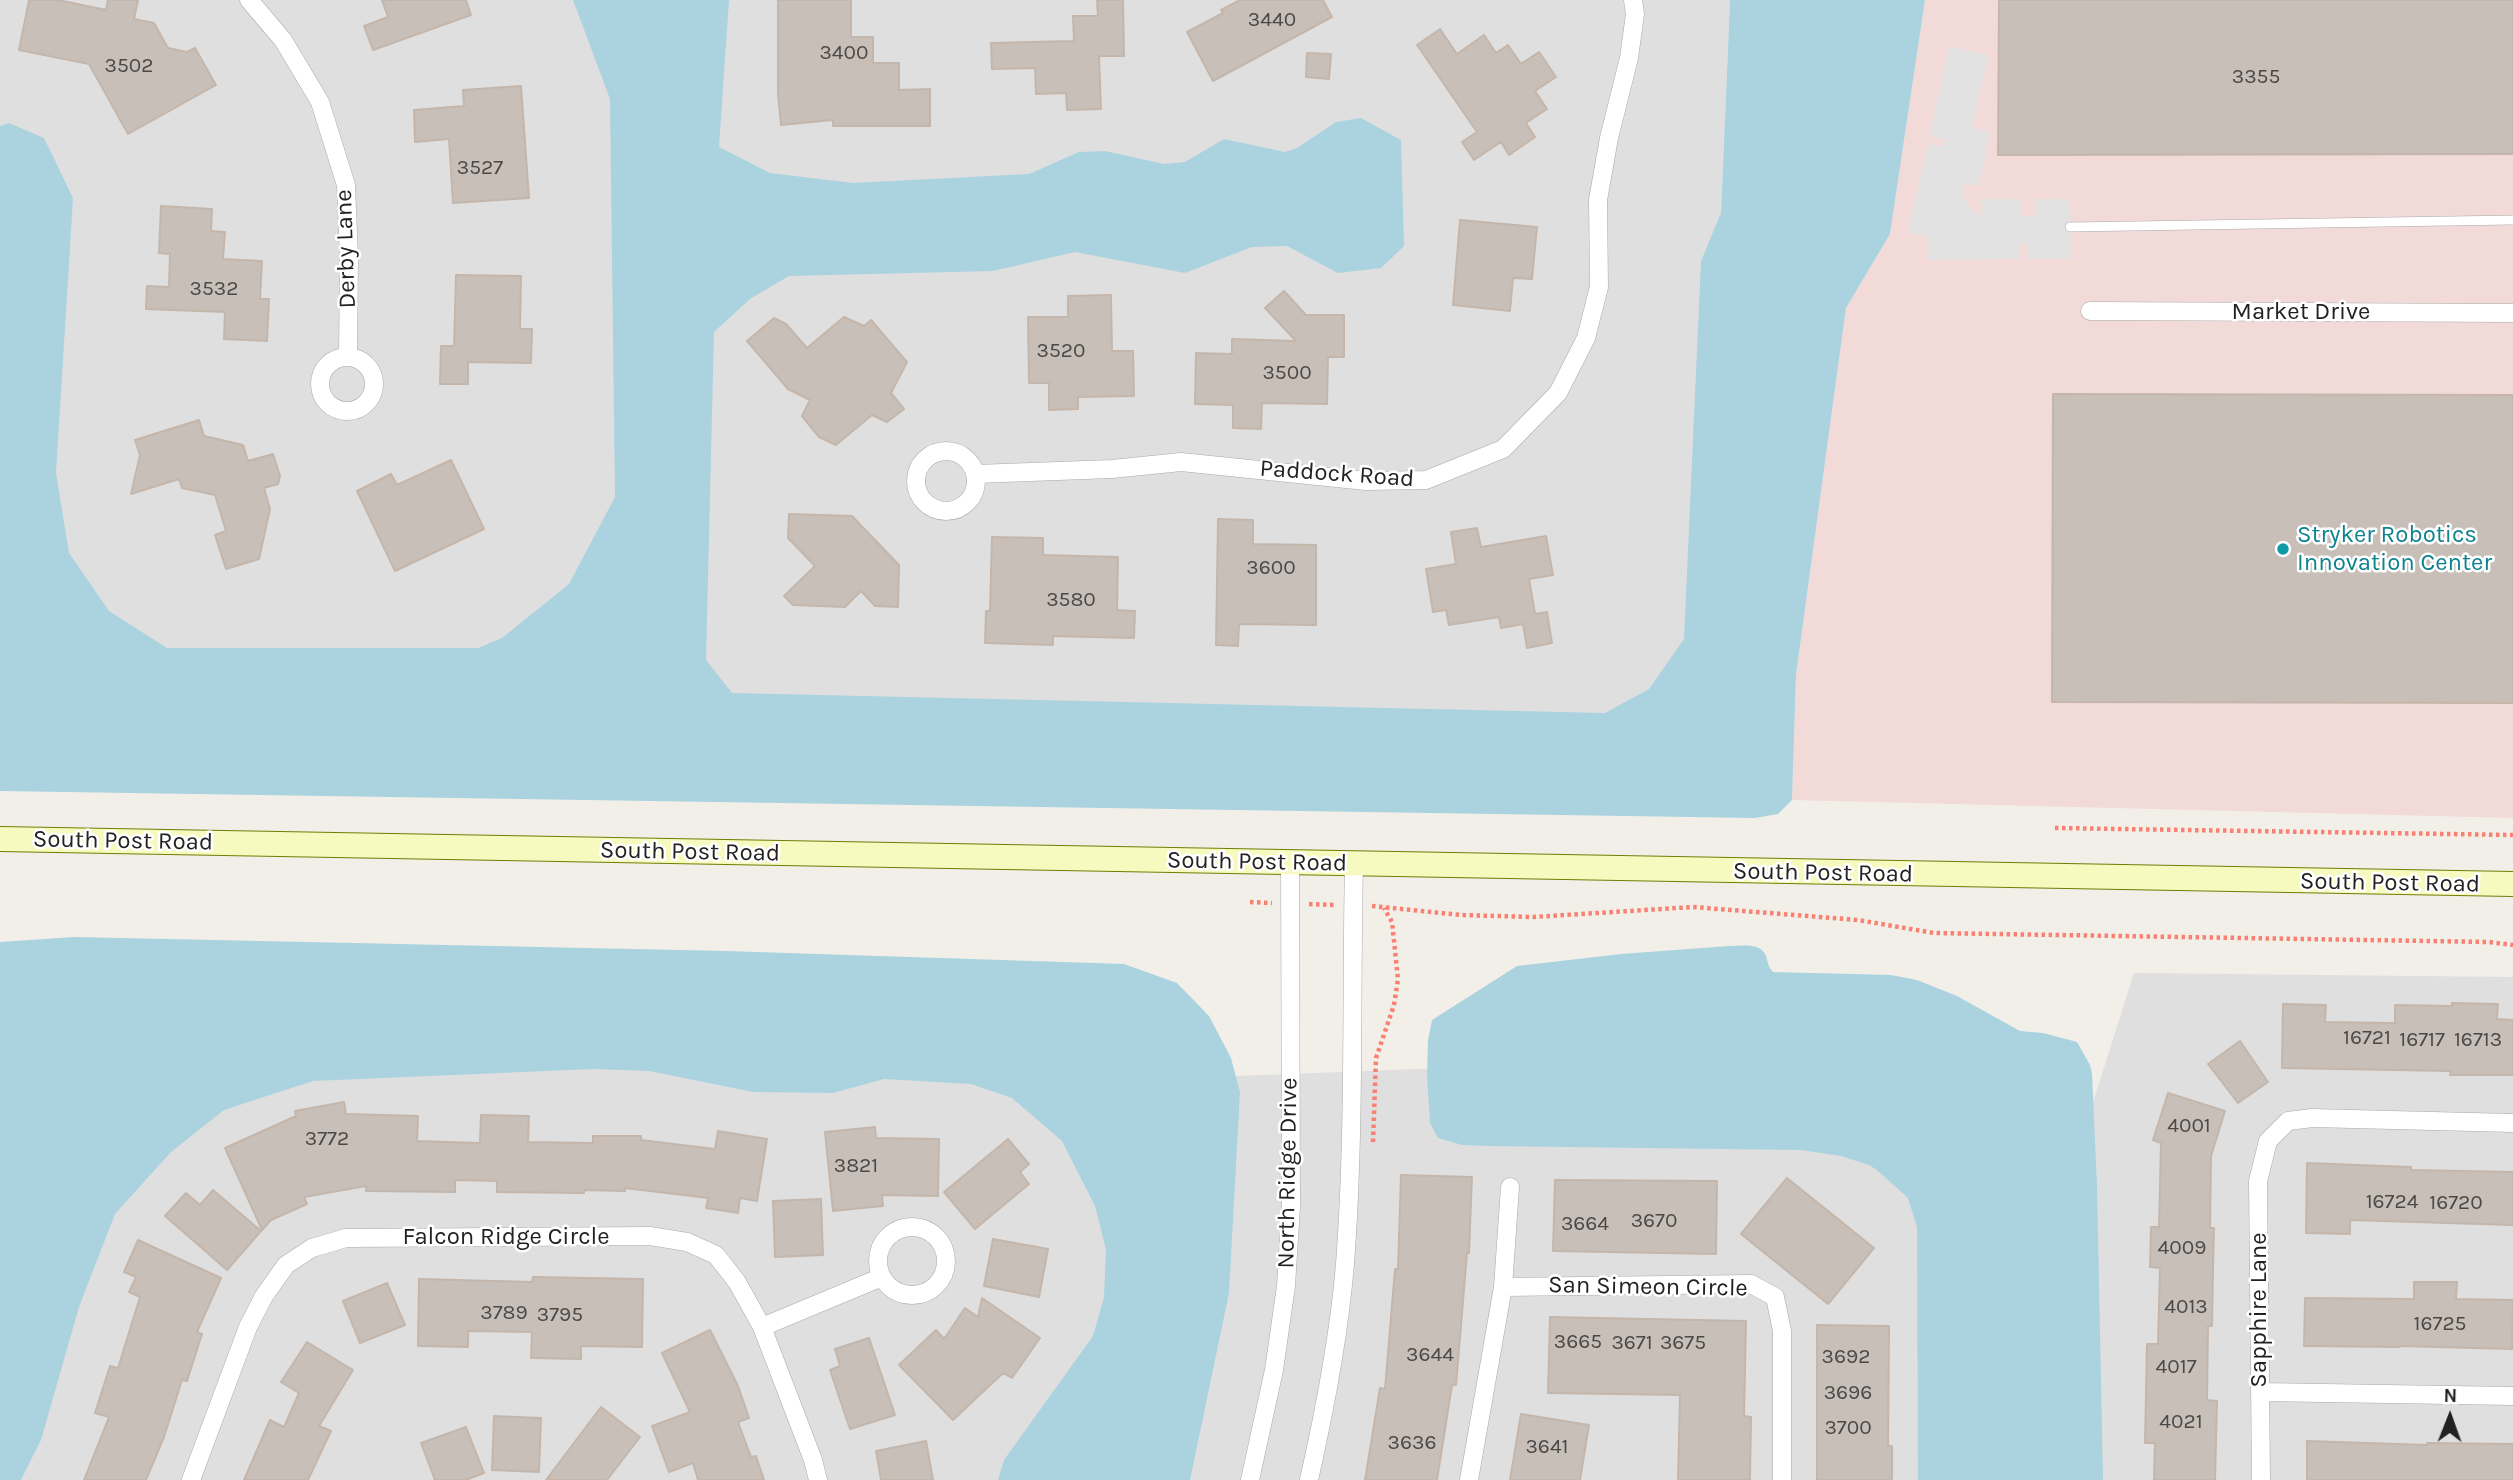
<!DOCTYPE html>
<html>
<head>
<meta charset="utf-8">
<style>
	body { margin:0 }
	#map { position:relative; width:2513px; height:1480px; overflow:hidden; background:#f2efe9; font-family:Karla,sans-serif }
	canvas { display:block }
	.north { position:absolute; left:2415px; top:1382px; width:70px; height:70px; -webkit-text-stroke:5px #fff; paint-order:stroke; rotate:1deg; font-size:19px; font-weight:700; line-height:28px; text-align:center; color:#222 }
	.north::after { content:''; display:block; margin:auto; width:24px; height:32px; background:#222; clip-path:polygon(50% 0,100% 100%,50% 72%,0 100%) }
</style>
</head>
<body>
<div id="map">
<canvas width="2513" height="1480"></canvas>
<div class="north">N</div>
</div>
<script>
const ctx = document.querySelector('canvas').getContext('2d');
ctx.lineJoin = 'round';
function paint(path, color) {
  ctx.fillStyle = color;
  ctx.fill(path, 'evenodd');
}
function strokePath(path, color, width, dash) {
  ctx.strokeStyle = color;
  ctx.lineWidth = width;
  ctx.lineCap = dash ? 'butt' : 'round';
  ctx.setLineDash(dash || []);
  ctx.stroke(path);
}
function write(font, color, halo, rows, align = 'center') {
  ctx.font = font + ' Karla,sans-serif';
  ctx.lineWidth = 5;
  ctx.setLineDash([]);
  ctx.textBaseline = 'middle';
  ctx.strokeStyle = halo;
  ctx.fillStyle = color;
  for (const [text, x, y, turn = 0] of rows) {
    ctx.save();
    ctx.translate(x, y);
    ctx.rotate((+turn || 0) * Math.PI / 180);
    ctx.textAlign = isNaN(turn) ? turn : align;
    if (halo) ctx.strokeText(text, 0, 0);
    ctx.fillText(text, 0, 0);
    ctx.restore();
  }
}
paint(new Path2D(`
	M0 0H1730L1721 213 1707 766 0 729Z
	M2134 973 2513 977V1480H2086L2082 1137Z
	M0 994 1082 1082 1547 1064 1950 1113 2014 1480H0Z`), '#e0dfdf');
paint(new Path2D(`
	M1925 0H2513V818L1792 800 1796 675 1846 308 1890 234Z`), '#f2dad9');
paint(new Path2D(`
	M1949 46 1988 55 1972 127 1990 132 1979 186 1963 183V198L1975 213 1981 215 1982 199H2021L2022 216H2035V199H2070L2071 259H2028V245L2022 242 2019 245V259L1927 260V237L1908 232 1928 144 1941 147 1946 142 1944 139 1930 135Z`), '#e2e2e2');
paint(new Path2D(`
	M573 0H729L719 147 770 173 853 183 1029 174 1079 152 1105 151 1164 164 1185 162 1224 139 1285 152 1297 148 1336 122 1361 118 1401 140 1404 246 1381 268 1338 273 1287 246 1252 247 1185 273 1075 252 993 271 789 276 750 299 714 332 706 660 732 693 1605 713 1649 689 1684 639 1701 261 1721 213 1730 0H1925L1890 234 1846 308 1796 675 1792 800 1778 814 1755 818 0 791V126L9 123 44 138 73 198 56 473 69 553 109 611 167 648H478L502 638 569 584 615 497 610 99Z
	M74 937 726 951 1124 964 1177 983 1209 1016 1231 1058 1240 1092 1229 1293 1190 1480H998L1004 1460 1093 1336 1104 1297 1106 1250 1095 1206 1062 1141 1012 1098 971 1084 884 1079 833 1093 753 1092 649 1071 593 1069 313 1081 224 1110 171 1152 115 1214 79 1307 41 1440 21 1480H0V942Z
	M1729 946C1742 946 1761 942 1766 956 1768 963 1768 966 1773 972L1891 975 1917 980 1957 996 2020 1031 2043 1033 2077 1042 2090 1065 2092 1073 2097 1186 2103 1480H1918L1917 1227 1908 1198 1877 1170 1869 1165 1841 1156 1801 1150 1488 1146 1462 1145 1438 1138 1430 1123 1427 1075 1428 1040 1432 1020 1517 966 1621 954Z`), '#aad3df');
const building = new Path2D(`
	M29 0H58L106 10 108 0H138L134 19 154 23 168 48 187 52 195 48 216 85 128 134 89 64 19 50Z
	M382 0H466L471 15 373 50 364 26 388 17Z
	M778 0H851V37H873V63H899V90L930 89V126H833V120L781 125 778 94Z
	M1097 0H1123L1124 56H1099L1101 109 1067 110 1066 93 1036 94 1035 68 992 69 991 43 1074 41 1073 16H1098Z
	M1240 0H1323L1332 17 1213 81 1187 32 1223 13 1221 10Z
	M1999 0H2513V154L1998 155Z
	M1440 29 1457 54 1484 35 1496 53 1508 45 1521 64 1539 52 1556 77 1535 91 1547 109 1526 123 1535 137 1509 155 1501 142 1474 160 1462 142 1477 132 1417 45Z
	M1307 53 1331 54 1329 79 1306 77Z
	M521 86 529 198 453 203 449 139 415 142 414 110 464 106 463 90Z
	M161 206 212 209 211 231 225 232 223 259 262 261 260 299H269L267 341 224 339 225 312 146 309 147 286 169 287 170 254 159 253Z
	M1460 220 1537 227 1532 279 1513 278 1510 311 1453 305Z
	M456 275 521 276 520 329H532L531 363 468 362V384H440L441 346H454Z
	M1284 291 1306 315H1344V357H1328L1327 404 1262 403 1261 429 1233 428V405L1195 404 1196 353 1232 354V339L1296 341 1265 308Z
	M1111 295 1112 351H1133L1134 396 1078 397V409L1049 410V383H1029L1028 317H1068V296Z
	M844 317 864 326 871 320 907 362 891 393 904 409 887 422 872 415 836 445 819 437 802 416 810 400 788 389 747 341 774 318 786 324 807 348Z
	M2053 394 2513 395V703L2052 702Z
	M199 420 204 436 243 445 248 461 273 454 280 476 278 484 264 488 270 509 259 559 226 569 215 535 226 531 215 495 182 488 179 479 131 494 140 455 135 440Z
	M451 460 484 529 395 571 357 491 391 474 397 485Z
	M789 514 852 516 899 565 898 607 875 606 861 591 845 607 793 605 784 596 815 566 788 538Z
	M1218 519 1253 520V544L1316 545V625L1239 624 1238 646 1216 645Z
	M1477 528 1481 547 1546 536 1553 575 1529 579 1535 614 1547 612 1552 643 1527 648 1523 624 1501 628 1499 617 1449 625 1446 610 1433 612 1426 569 1456 564 1451 532Z
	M992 537 1043 538V555L1118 557 1117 610 1135 611 1134 638 1053 636V645L985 643 986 611H990Z
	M2452 1003 2498 1004 2497 1019 2513 1020V1075H2450L2451 1071 2282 1068 2283 1004 2326 1005 2325 1022 2395 1023V1005L2452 1006Z
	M2240 1041 2268 1082 2238 1103 2208 1064Z
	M2168 1093 2225 1111 2211 1156 2210 1228H2214L2213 1269 2212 1326H2208L2207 1400 2217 1401 2215 1480H2154L2155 1443H2145L2147 1344H2158L2160 1268 2150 1267 2151 1227H2159L2161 1143 2153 1140Z
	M344 1102 346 1114 418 1116 417 1141 480 1143 481 1115 529 1116 528 1142 593 1143V1136H641V1140L715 1149 718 1131 767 1139 757 1201 740 1198 738 1213 706 1208 708 1198 625 1188V1191L584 1190V1193L497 1192V1181L455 1180V1192L366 1191V1186L304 1197 307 1204 271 1220 262 1230 225 1148 296 1116 295 1111Z
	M875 1127 876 1138 939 1139 938 1196 882 1195 883 1206 833 1211 825 1132Z
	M1008 1139 1029 1164 1020 1172 1029 1184 975 1229 944 1192Z
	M2307 1163 2411 1167V1170L2513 1172V1225L2350 1220V1234L2306 1233Z
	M1401 1175 1472 1177 1469 1253H1467L1456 1385H1452L1437 1480H1365L1380 1388 1385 1389 1395 1269H1398Z
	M1787 1178 1874 1248 1828 1304 1741 1234Z
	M1555 1180 1717 1181 1716 1254 1553 1251Z
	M213 1190 261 1231 227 1270 165 1216 186 1193 200 1205Z
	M821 1199 823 1255 775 1257 773 1201Z
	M993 1239 1048 1249 1039 1297 984 1286Z
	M138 1240 221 1278 197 1332 202 1334 187 1381 182 1380 164 1437 146 1480H84L109 1417 95 1413 110 1366 118 1368 140 1297 129 1292 136 1277 124 1272Z
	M533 1277 643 1279 642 1347 581 1346V1359L531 1358 532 1332 468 1331V1347L418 1346 419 1279 532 1282Z
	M2414 1282H2457L2456 1299 2513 1300 2512 1349 2399 1346V1347L2304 1346 2305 1298 2414 1299Z
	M387 1283 405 1325 360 1343 343 1301Z
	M982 1298 1040 1338 1012 1378 1003 1373 953 1420 899 1365 936 1330 944 1339 965 1308 978 1317Z
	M1550 1317 1746 1321 1744 1416 1751 1417 1750 1480H1678L1680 1395 1548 1393Z
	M1817 1325 1889 1326 1888 1446H1892V1480H1817Z
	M710 1330 738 1386 749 1418 738 1422 751 1457 756 1456 764 1480H698L693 1463 669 1472 652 1426 690 1412 662 1353Z
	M869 1338 895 1415 850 1429 830 1370 840 1366 835 1349Z
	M307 1342 353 1370 319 1426 331 1431 308 1480H244L270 1420 284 1427 299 1393 281 1382Z
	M601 1407 640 1437 607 1480H546Z
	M1521 1414 1589 1425 1580 1480H1510Z
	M494 1416 541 1418 539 1472 492 1470Z
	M466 1427 484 1473 466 1480H435L421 1443Z
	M926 1441 933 1480H881L876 1451Z
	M2307 1441 2427 1445V1443L2513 1444V1480H2307Z`);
paint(building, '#c7bfb8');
strokePath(building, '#c4b6ab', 2);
const lane = new Path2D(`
	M2070 227 2513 220`);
const street = new Path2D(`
	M249 0 283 40 320 102 346 185 349 257 348 357
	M2090 311 2513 313
	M320 384a27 27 0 1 1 54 0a27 27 0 1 1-54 0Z
	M916 481a30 30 0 1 1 60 0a30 30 0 1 1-60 0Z
	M976 474 1112 469 1181 462 1366 481 1426 480 1503 449 1558 393 1586 338 1599 287 1598 200 1609 138 1629 58 1635 14 1633 0
	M878 1261a34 34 0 1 1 68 0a34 34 0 1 1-68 0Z
	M1503 1287 1751 1284 1775 1297 1782 1331V1480
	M762 1327 882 1277
	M2260 1392 2513 1396
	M191 1480 248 1327 264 1296 286 1265 312 1248 346 1238 650 1236 687 1242 716 1255 737 1282 762 1327 813 1460 818 1480
	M1250 1480 1274 1370 1286 1286 1291 1207 1290 863
	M1309 1480C1325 1409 1339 1337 1345 1264 1355 1131 1351 997 1354 864
	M1469 1480 1503 1287 1510 1187
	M2261 1480 2258 1181 2268 1141 2288 1121 2312 1118 2513 1123`);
const secondary = new Path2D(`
	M0 839 2513 884`);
strokePath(lane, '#a9a9a9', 10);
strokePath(street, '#a9a9a9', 19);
strokePath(secondary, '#707d05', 26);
strokePath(new Path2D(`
	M2055 828 2513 835
	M1250 902 1272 903
	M1309 904 1335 905
	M1372 906 1461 915 1533 917 1693 907 1858 920 1934 933 2489 942 2513 945
	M1373 1142 1376 1058 1394 1005 1398 979 1392 922 1384 908`), '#fa8072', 4.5, [3.5, 3.5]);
strokePath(lane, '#fff', 9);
strokePath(street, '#fff', 18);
strokePath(secondary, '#f7fabf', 24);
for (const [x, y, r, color] of [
	[2283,549,7,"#0f9aa8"]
]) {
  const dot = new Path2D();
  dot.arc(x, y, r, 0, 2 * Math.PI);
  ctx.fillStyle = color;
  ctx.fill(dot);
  strokePath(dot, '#fff', 2.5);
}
write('21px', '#4b4948', null, [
	["3440",1272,20],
	["3400",844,53],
	["3502",129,66],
	["3355",2256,77],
	["3527",480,168],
	["3532",214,289],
	["3520",1061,351],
	["3500",1287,373],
	["3600",1271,568],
	["3580",1071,600],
	["16721",2367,1038],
	["16717",2422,1040],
	["16713",2478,1040],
	["4001",2189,1126],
	["3772",327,1139],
	["3821",856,1166],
	["16724",2392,1202],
	["16720",2456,1203],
	["3670",1654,1221],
	["3664",1585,1224],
	["4009",2182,1248],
	["4013",2186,1307],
	["3789",504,1313],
	["3795",560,1315],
	["16725",2440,1324],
	["3665",1578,1342],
	["3671",1632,1343],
	["3675",1683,1343],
	["3644",1430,1355],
	["3692",1846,1357],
	["4017",2176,1367],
	["3696",1848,1393],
	["4021",2181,1422],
	["3700",1848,1428],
	["3636",1412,1443],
	["3641",1547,1447]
]);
write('24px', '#222', '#fff', [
	["Derby Lane",346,249,-92],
	["Market Drive",2301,312],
	["Paddock Road",1337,474,4],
	["South Post Road",123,841,1],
	["South Post Road",690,852,1],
	["South Post Road",1257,862,1],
	["South Post Road",1823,873,1],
	["South Post Road",2390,883,1],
	["North Ridge Drive",1288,1173,-89],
	["Falcon Ridge Circle",506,1237],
	["San Simeon Circle",1648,1287,1],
	["Sapphire Lane",2259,1310,-90]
]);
write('24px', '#0d838f', '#fff', [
	["Stryker Robotics",2297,535],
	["Innovation Center",2297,563]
], 'left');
</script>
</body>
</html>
